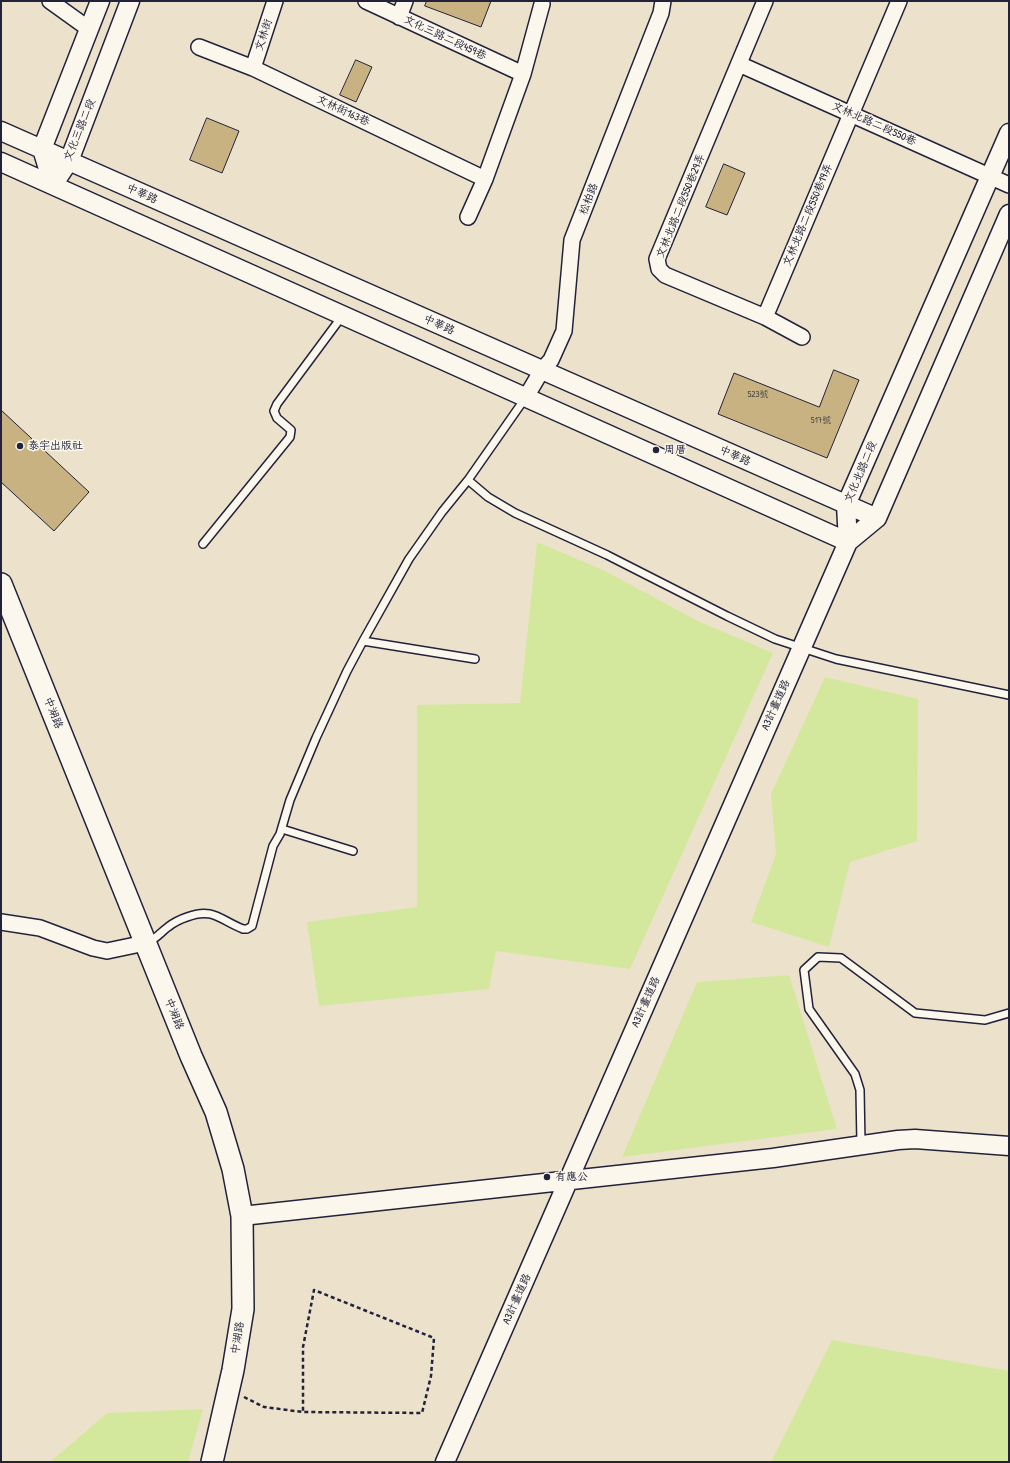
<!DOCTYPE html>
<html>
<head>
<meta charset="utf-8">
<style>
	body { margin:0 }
	#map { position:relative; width:1010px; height:1463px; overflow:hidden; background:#ece2cc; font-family:"Patrick Hand",sans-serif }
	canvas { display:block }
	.frame { position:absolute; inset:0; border:2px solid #22223b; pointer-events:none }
</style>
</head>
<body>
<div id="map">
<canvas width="1010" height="1463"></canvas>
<div class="frame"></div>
</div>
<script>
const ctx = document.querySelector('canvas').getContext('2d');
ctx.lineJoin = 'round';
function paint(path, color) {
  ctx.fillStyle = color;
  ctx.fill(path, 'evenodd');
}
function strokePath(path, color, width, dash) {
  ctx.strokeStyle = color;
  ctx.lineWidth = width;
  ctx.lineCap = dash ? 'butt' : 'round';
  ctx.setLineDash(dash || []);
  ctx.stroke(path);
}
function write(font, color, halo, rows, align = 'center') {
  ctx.font = font + ' "Patrick Hand","LXGW WenKai TC",sans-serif';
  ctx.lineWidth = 3;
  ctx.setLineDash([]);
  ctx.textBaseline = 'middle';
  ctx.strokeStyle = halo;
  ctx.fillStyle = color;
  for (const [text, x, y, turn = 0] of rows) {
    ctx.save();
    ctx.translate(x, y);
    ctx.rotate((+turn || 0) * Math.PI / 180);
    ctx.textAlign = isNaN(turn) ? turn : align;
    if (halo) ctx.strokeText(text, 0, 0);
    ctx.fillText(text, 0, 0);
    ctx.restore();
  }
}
paint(new Path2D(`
	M537 542 603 570 698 621 773 653 630 969 496 951 489 989 319 1006 307 922 417 907V705L520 703Z
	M825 677 918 699 917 841 850 862 829 947 751 922 776 854 771 794Z
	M789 975 837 1129 622 1157 697 982Z
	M832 1340 1009 1371V1462H771Z
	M203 1409 188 1462H50L107 1413Z`), '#d3e89d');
const building = new Path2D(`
	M427 1H491L481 27 425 6Z
	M356 60 372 67 356 102 340 95Z
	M207 118 239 131 222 173 190 160Z
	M724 164 745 173 727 215 706 207Z
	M834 370 859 380 827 458 718 414 734 373 819 407Z
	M1 410 89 492 54 531 1 482Z`);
paint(building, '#c9b281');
strokePath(building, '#22223b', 1);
const service = new Path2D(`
	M526 397 468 480 488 497 515 513 607 555 727 616 775 639 836 659 1009 695
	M203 544 290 437 291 430 277 418 274 411 277 404 343 315
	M363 641 475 659
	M282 829 353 851
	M148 942C156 939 161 932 168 927 173 923 181 919 187 917 213 907 220 920 243 929H247L252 926 273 846 280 834 290 800 316 738 347 671 363 641 409 559 442 512 468 480
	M861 1144 860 1090 855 1074 809 1009 804 970 818 957 841 958 915 1013 985 1020 1009 1013`);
const minor = new Path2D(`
	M50 1 89 29
	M366 1 523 74
	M765 1 657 259 659 269 665 275 765 317 802 337
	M399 17 405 1
	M199 47 253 68 485 179
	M739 64 1009 185
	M253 68 275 1
	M468 217 485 179 523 74 542 4
	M765 317 899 1
	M526 397 542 370 551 360 564 331 572 240 661 13 663 1
	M1 922 40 928 93 948 107 951 145 943`);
const tertiary = new Path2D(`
	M1 131 877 518
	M1 162 848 542
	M53 185 69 161 130 1
	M53 185 42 149 100 1
	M848 542 877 518 1009 214
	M242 1216 773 1158 898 1140 915 1139 1009 1146
	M445 1462 848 542 846 505 1009 133`);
const secondary = new Path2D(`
	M1 584 191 1056 216 1112 233 1169 242 1216 243 1309 233 1370 212 1462`);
strokePath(service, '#22223b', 10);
strokePath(minor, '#22223b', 18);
strokePath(tertiary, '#22223b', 21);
strokePath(secondary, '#22223b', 24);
strokePath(new Path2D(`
	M244 1397 264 1407 303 1412 422 1413 431 1376 434 1338 314 1290 303 1347V1412`), '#22223b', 2.5, [4, 3]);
strokePath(service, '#fbf7ec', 7);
strokePath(minor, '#fbf7ec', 15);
strokePath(tertiary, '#fbf7ec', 18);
strokePath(secondary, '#fbf7ec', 21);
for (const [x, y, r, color] of [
	[20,446,4,"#22223b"],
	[656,450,4,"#22223b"],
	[547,1177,4,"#22223b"]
]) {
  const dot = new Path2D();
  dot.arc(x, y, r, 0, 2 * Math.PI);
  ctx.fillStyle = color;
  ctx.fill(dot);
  strokePath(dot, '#fbf7ec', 1.5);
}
write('9px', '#4c464c', null, [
	["523號",758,395],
	["517號",821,421]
]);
write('11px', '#22223b', '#fbf7ec', [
	["文林街",264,35,-72],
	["文化三路二段459巷",445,38,25],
	["文林街163巷",343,111,25],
	["文林北路二段550巷",874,124,24],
	["文化三路二段",80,130,-68],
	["中華路",142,194,24],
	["松柏路",589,199,-69],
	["文林北路二段550巷29弄",681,206,-68],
	["文林北路二段550巷19弄",808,215,-67],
	["中華路",439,325,24],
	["中華路",735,456,24],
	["文化北路二段",861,472,-67],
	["A3計畫道路",776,705,-66],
	["中湖路",53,713,68],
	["A3計畫道路",646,1002,-66],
	["中湖路",174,1014,68],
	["A3計畫道路",517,1299,-66],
	["中湖路",238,1338,-81]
]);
write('11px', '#22223b', '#fbf7ec', [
	["泰宇出版社",28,446],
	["周厝",664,450],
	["有應公",555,1177]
], 'left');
</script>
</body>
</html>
